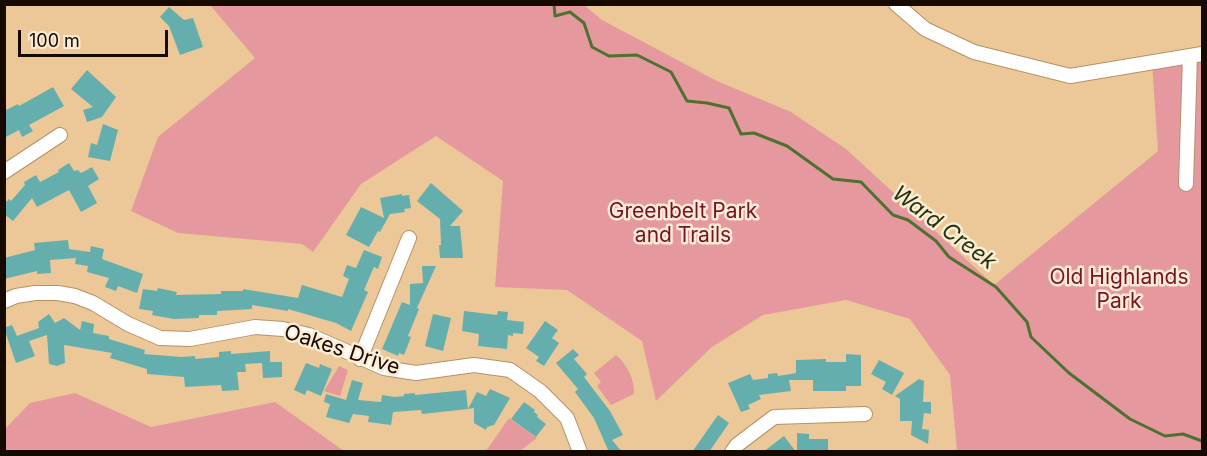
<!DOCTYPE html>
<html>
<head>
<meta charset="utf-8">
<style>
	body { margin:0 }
	#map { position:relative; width:1207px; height:456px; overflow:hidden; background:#ecc898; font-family:Inter,sans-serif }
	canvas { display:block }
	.frame { position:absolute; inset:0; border:6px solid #150900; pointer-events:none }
	.scale { position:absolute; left:18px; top:30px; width:150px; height:27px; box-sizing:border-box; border:3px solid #150900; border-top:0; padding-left:8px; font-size:18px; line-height:21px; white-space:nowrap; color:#150900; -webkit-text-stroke:4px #feecd4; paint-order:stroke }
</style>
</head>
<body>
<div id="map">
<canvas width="1207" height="456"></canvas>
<div class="frame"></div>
<div class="scale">100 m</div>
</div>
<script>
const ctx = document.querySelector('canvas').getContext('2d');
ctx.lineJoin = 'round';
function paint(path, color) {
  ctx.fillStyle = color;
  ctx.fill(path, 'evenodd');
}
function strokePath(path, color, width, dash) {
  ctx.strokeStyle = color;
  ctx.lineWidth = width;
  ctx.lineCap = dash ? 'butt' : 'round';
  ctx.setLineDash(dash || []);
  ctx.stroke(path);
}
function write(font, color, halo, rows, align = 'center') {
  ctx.font = font + ' Inter,sans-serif';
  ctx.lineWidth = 5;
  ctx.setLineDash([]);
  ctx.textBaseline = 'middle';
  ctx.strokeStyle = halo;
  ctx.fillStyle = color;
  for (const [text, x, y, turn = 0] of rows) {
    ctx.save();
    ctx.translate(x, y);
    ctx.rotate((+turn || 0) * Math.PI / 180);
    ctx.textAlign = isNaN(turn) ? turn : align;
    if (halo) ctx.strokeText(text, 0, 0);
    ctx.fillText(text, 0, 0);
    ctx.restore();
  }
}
paint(new Path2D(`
	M210 5H584L602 20 717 81 791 112 846 149 994 285 1158 151 1152 63 1202 52V451H957L950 375 910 319 846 300 763 315 712 347 656 401 642 341 567 290 495 287 503 181 436 136 361 184 313 252 302 244 178 233 131 211 158 137 255 58Z
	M616 355C627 364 635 380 634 394L611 405 597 386 601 382 594 373Z
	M339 366 348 370 340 396 324 391Z
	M75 393 151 427 275 402 344 451H5V429L30 403Z
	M509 418 537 438 520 451H486Z`), '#e5999e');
strokePath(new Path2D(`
	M554 4 555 16 570 12 584 23 592 47 609 56 637 55 671 72 687 101 707 103 729 108 741 134 754 133 787 146 833 179 861 182 893 215 908 220 936 241 949 257 996 287 1027 322 1031 337 1069 373 1130 419 1165 436 1183 434 1202 441`), '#4f7130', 3);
paint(new Path2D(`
	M169 7 184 20 193 18 203 47 180 55 169 26 160 17Z
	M87 70 116 97 102 117 87 122 83 110 93 107 71 89Z
	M53 87 64 106 29 125 33 131 22 137 19 130 4 138V111L18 104 19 106Z
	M103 124 118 130 110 161 88 157 91 143 97 145Z
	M69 163 74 171 78 170 81 173 92 167 99 179 88 186 97 203 81 212 69 190 37 207 32 198 13 221 4 214V204L9 199 11 201 25 185 24 182 36 175 40 182 59 172 58 170Z
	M431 183 463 211 450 226H460L463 258H440L439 245H441L440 219 417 201Z
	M402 194V196L409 195 411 208 404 209 405 212 390 214 380 232 378 231 369 247 346 235 361 207 384 218 380 198Z
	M68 240 69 249 90 252 91 246 104 249 102 259 143 274 137 293 118 286 116 291 105 287 109 278 87 272 88 266 75 264 76 258 50 260 51 273 37 274V271L4 279V258L35 250 34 243Z
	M364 250 382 257 378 269 374 267 364 290 368 292 351 331 336 323 288 309V311L252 305V309L217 311V315H199V318L174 319 152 315 153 311 139 309 143 289 157 291 158 288 177 292 176 295 221 294V291H243V289L298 298 302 285 342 297 349 279 343 276 347 265 356 268Z
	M422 266H436L417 308 419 309 408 336 411 337 404 355 399 353 398 356 382 349 402 302 410 305V284L423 283Z
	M464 311 497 315 498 311 508 312 507 320 524 322 523 334 513 333V336L508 335 507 349 478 346 479 334 462 331Z
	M49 314 55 323 64 318 80 330 82 321 94 324 93 333 109 336V339L145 350 144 354 181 357 195 356V359L219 357V352L231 351V354L270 351V362H282V377L263 378 262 363 245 364 246 372H237L239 390 222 391 221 385 185 387 184 377 147 374V369L110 358 112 353 64 345 65 363 57 366 49 364 47 335 29 341 35 356 16 363 4 328 12 325 17 336 39 328 38 322Z
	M433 314 451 318 443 351 425 346Z
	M545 321 558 330 552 338 559 343 544 366 536 361 539 357 526 348Z
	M573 349 579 355 574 359 587 374 584 377 610 411 623 435 612 440 622 452H609L594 418 575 392 578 389 556 363Z
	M846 354 861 355V386H846V391H813V380H789L791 391 759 395 761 399 748 405 750 409 741 412 728 383 750 374 753 380 768 378V374L777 373 778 376 796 373V360L826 359V362H846Z
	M879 360 904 373 892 395 882 389 886 382 871 374Z
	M306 363 319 368 320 364 332 369 321 396 307 390 305 395 294 390Z
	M919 379 924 381 923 402H931V414L924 413 922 429 929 430 928 444 911 435 912 421H900V399L895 396Z
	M352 380 363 383 358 400 381 402 382 395 395 397 404 396V394L415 393V395L466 390 468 409 422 414 421 410 393 412 391 425 368 422 369 416 353 414 349 423 326 417 330 404 324 402 326 394 346 400Z
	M490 389 510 398 494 425 487 427 486 430 474 423V408L468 409 477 392 486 396Z
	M524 402 535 410 534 412 538 415 537 417 546 424 536 437 511 419Z
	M718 415 729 423 709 452H692Z
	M797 433 809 434V439H828V452H797Z
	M784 436 796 452H763Z`), '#64afae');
const minor = new Path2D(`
	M896 4 925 29 974 52 1070 76 1202 54
	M4 172 60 135
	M1186 184 1190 56
	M4 301 16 296 35 293H58L75 296 93 303 128 324 160 338 190 339 255 327 283 329 309 335 384 368 416 373 474 365 510 370 540 391 567 418 580 452
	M360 359 409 238
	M732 452 737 445 774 417 865 414`);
strokePath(minor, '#b49264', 16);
strokePath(minor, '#fff', 14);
write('21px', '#761329', '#feecd4', [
	["Greenbelt Park",683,212],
	["and Trails",683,236],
	["Old Highlands",1119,278],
	["Park",1119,302]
]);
write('21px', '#150900', '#feecd4', [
	["Oakes Drive",342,350,18]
]);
write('italic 22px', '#1d330e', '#feecd4', [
	["Ward Creek",944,228,37]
]);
</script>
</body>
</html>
